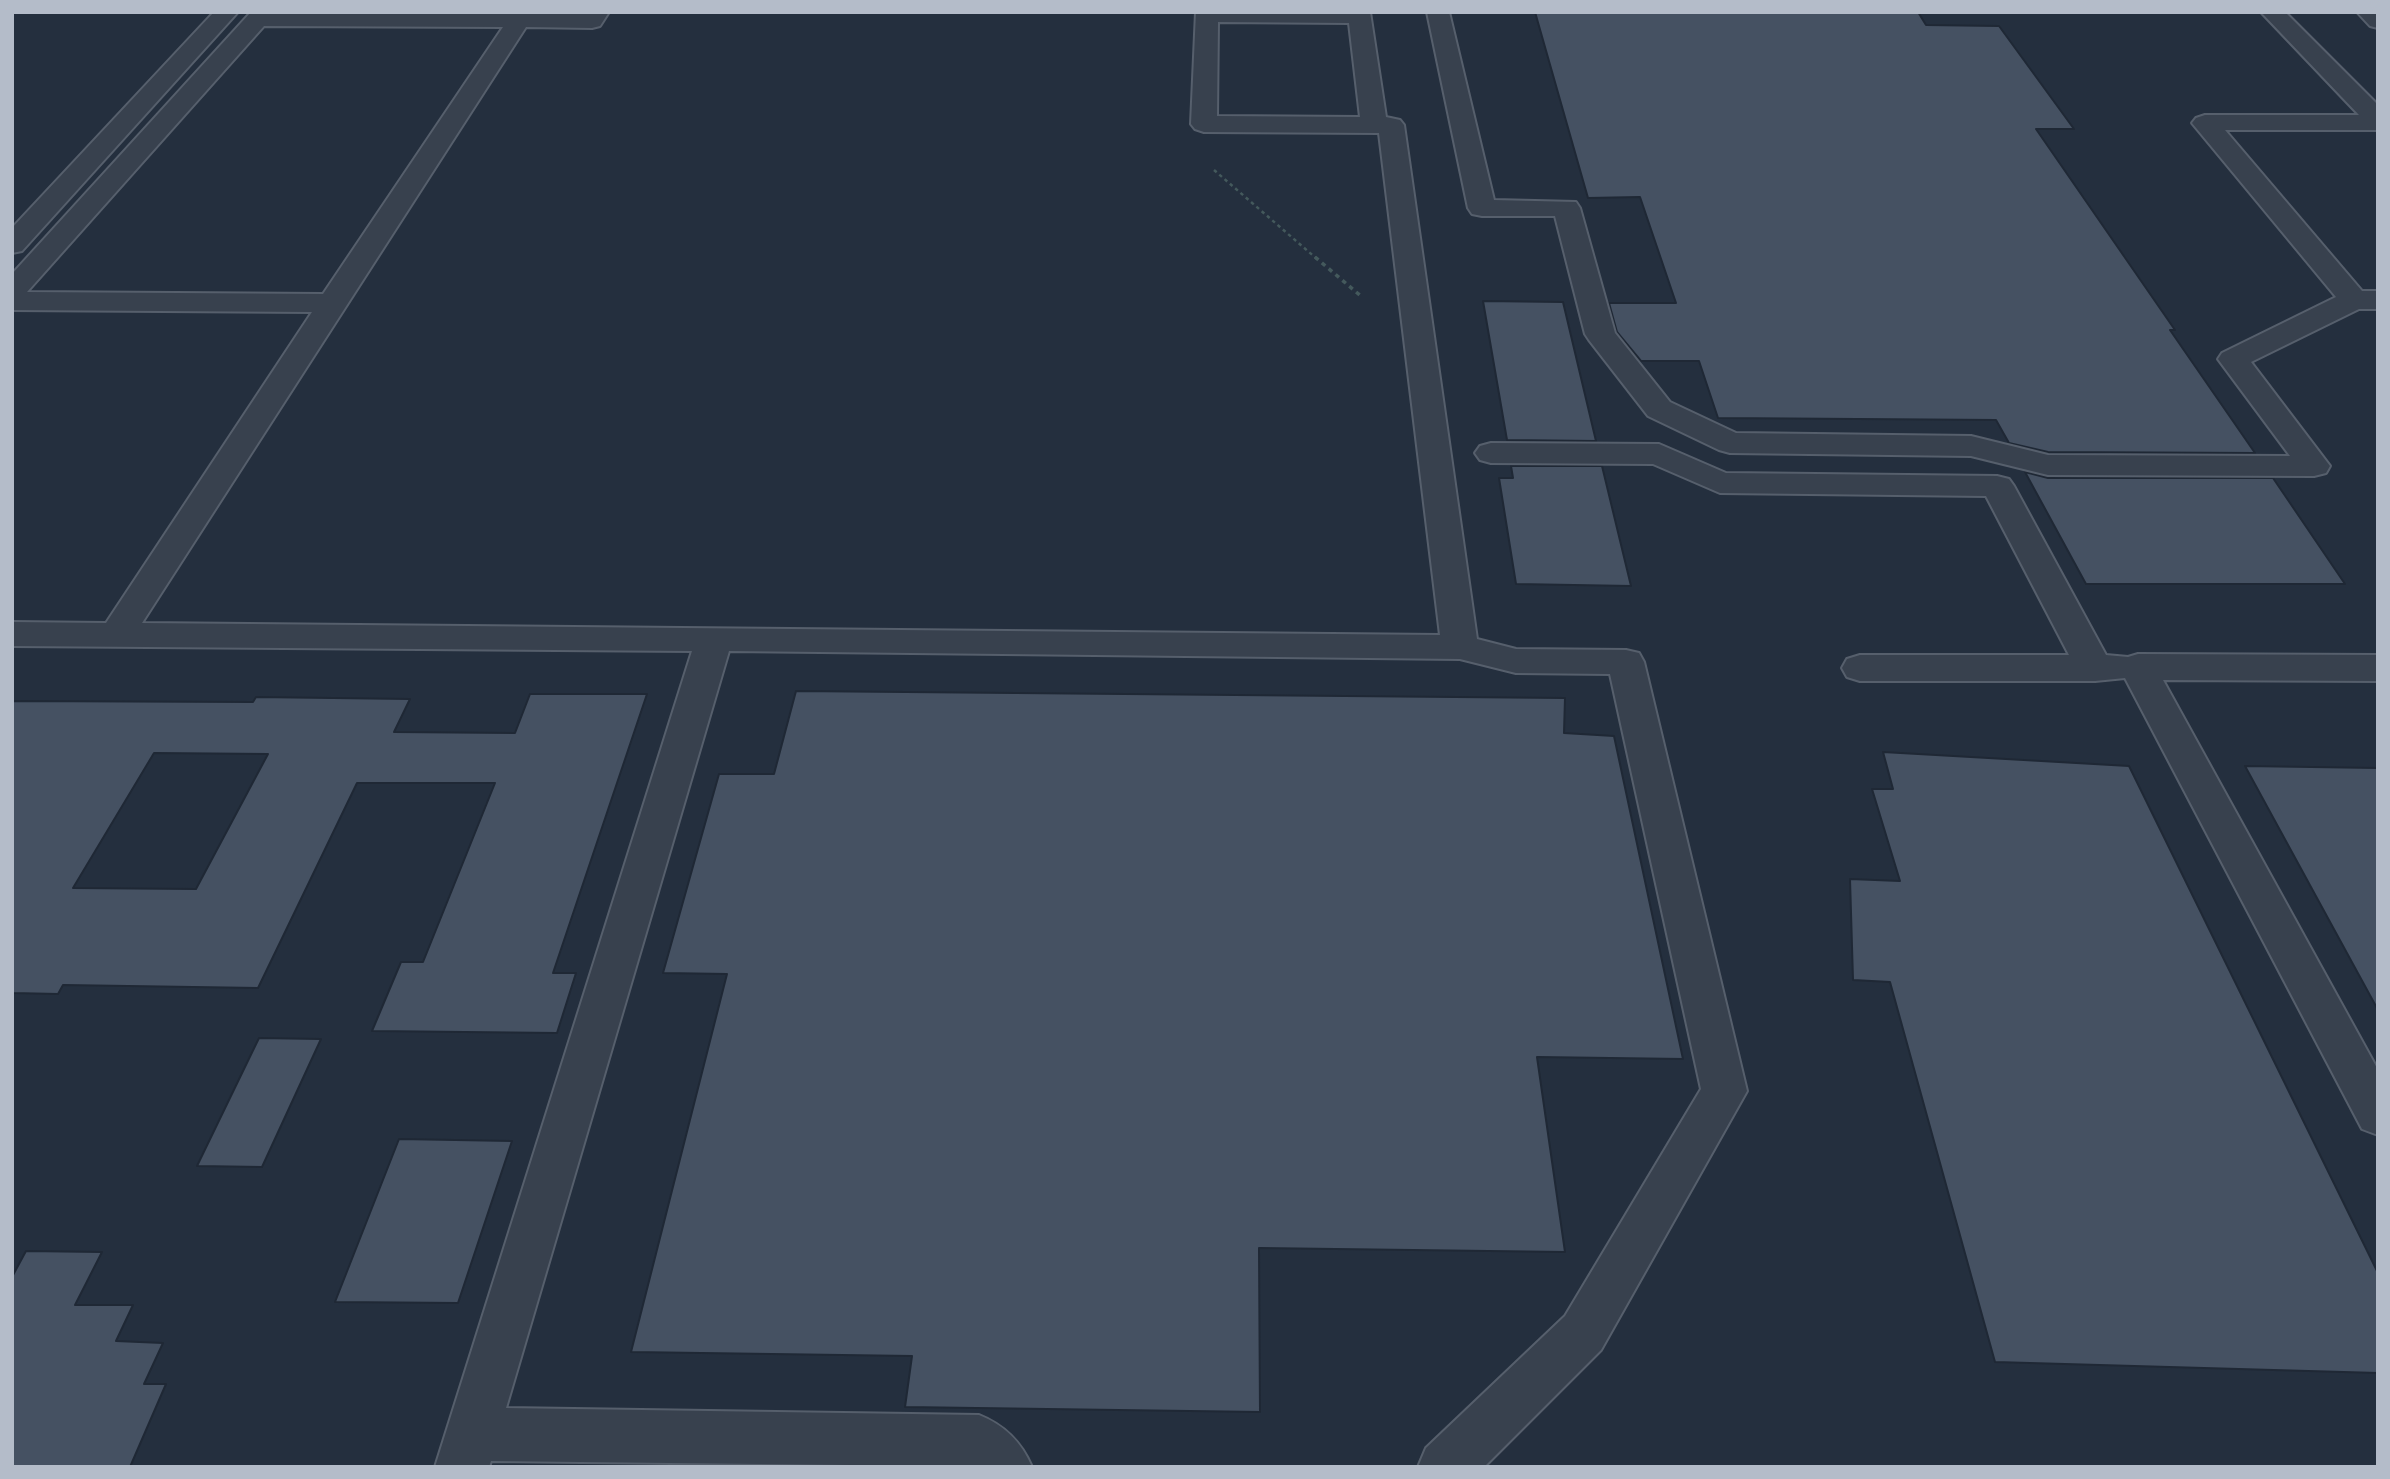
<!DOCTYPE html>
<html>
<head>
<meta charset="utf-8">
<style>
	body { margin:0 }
	#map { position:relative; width:2390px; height:1479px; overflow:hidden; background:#242f3e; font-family:"Noto Sans",sans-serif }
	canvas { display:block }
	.frame { position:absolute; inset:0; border:14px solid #b4bcc9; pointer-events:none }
</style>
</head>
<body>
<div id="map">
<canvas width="2390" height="1479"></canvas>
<div class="frame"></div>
</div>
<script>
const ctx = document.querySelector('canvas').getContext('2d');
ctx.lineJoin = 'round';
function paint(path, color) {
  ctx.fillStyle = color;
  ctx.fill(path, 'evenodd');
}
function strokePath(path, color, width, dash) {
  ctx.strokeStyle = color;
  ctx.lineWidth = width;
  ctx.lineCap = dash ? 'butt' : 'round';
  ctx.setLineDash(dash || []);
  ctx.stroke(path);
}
const building = new Path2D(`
	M1535 12H1918L1926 25 1999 26 2074 129H2036L2175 330H2170L2255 453 2048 452 2009 443 1996 420 1718 418 1699 361H1641L1617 332 1609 303H1676L1640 197 1588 198Z
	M1483 301 1563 302 1596 441 1507 440Z
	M1511 466H1602L1631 586 1516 584 1499 478H1513Z
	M2025 472 2048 478H2273L2345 584H2086Z
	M796 691 1565 698 1564 733 1614 736 1683 1059 1537 1057 1565 1252 1259 1248 1260 1412 905 1407 912 1356 631 1352 727 974 663 973 719 774H774Z
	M530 694H647L553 973H576L557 1033 372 1031 401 962H423L495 783H357L258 988 63 985 58 994 12 993V701L253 702 256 697 410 699 394 732 515 733ZM154 753 268 754 196 889 73 888Z
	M1883 752 2129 766 2378 1273V1373L1995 1362 1890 982 1853 980 1850 879 1900 881 1872 789H1893Z
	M2245 766 2378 768V1010Z
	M259 1038 321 1039 262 1167 197 1166Z
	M399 1139 512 1141 458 1303 335 1302Z
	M26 1251 102 1252 75 1305H133L116 1341 163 1343 144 1384H166L130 1467H12V1277Z`);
paint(building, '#455162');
strokePath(building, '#1f2835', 2);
const minor = new Path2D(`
	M214 12H238L22 251 12 253V228Z
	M251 12H609L600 26 592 28 526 27 142 623 1440 635 1379 133 1204 132 1195 129 1191 124 1196 12H1370L1386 117 1400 120 1404 125 1477 639 1516 649 1626 650 1639 653 1644 662 1747 1091 1601 1350 1484 1467H1418L1426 1448 1565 1316 1701 1089 1610 674 1516 673 1460 659 729 651 506 1408 979 1415C1004 1425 1021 1441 1032 1467L491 1461 489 1467H435L692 651 12 646V622L106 623 312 312 12 310V274ZM1218 22 1349 23 1360 117 1217 116ZM264 26 503 27 323 294 27 292Z
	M1427 12H1449L1494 200 1576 202 1580 208 1615 333 1670 402 1736 433 1971 436 2048 455 2290 456 2218 359 2222 353 2336 297 2192 123 2196 118 2205 115H2359L2261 12H2285L2378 105V130H2225L2362 291H2378V309H2359L2251 362 2330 466 2326 473 2314 476 2048 475 1971 456 1730 453 1719 450 1648 416 1589 340 1585 334 1555 216H1482L1472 214 1468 208Z
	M2357 12H2378V28L2370 26Z
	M1491 443 1659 444 1726 473 1997 476 2009 479 2014 486 2106 655 2128 657 2138 654 2378 655V681L2163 680 2378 1070V1135L2362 1129 2125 678 2095 681H1860L1847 677 1842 668 1847 659 1860 655H2069L1986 496 1720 493 1653 464 1491 463 1480 460 1475 453 1480 446Z`);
strokePath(minor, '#565f6c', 4);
strokePath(new Path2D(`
	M1214 170 1317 259`), '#44595c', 2.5, [3.5, 3.5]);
strokePath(new Path2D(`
	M1315 257 1362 297`), '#44595c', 3.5, [4.5, 4.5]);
paint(minor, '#38414e');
</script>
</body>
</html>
